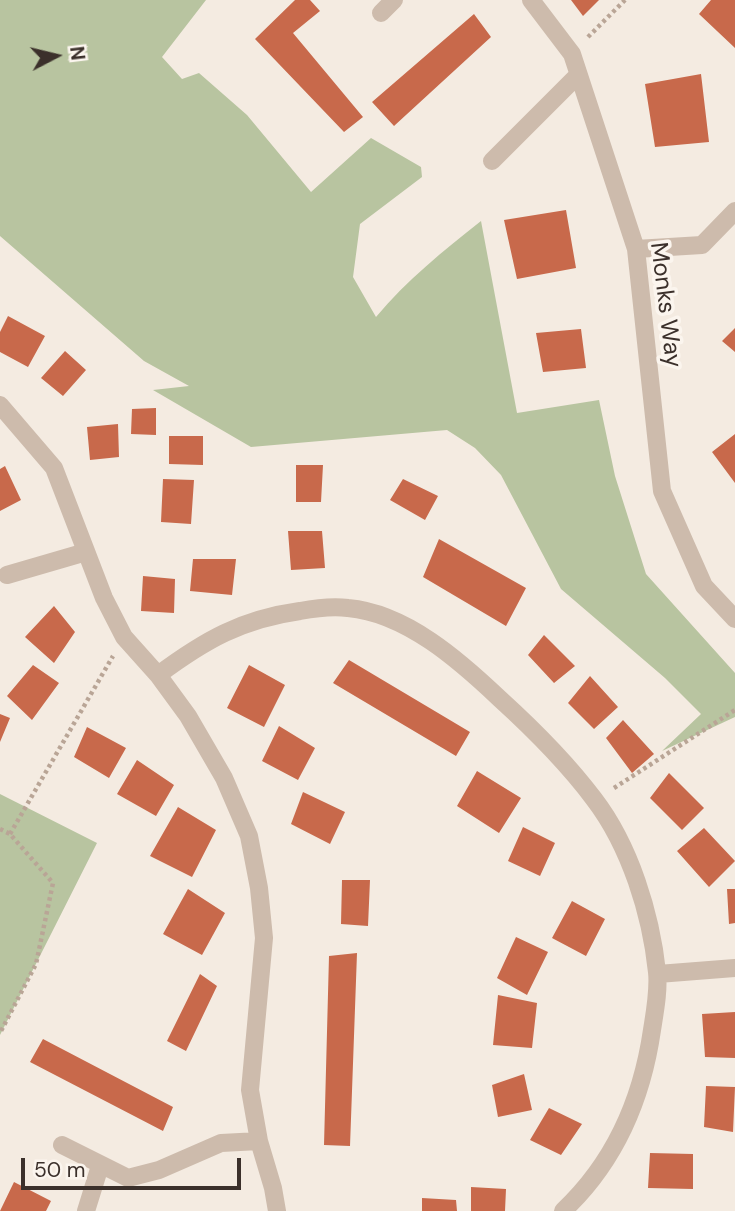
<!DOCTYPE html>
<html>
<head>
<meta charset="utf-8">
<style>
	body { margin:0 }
	#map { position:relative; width:735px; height:1211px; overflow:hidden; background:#f4ebe1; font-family:"DM Sans",sans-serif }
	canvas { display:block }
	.north { position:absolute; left:21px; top:21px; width:70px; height:70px; -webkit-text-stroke:5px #fbf5ee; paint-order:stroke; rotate:83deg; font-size:19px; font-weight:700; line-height:28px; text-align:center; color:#3b302b }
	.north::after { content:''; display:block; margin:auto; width:24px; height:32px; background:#3b302b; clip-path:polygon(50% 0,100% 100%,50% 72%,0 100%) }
	.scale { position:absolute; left:21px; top:1158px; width:220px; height:32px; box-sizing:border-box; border:4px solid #3b302b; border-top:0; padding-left:9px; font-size:21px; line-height:24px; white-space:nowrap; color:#3b302b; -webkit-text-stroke:5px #fbf5ee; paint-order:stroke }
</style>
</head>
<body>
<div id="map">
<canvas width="735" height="1211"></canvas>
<div class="north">N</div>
<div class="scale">50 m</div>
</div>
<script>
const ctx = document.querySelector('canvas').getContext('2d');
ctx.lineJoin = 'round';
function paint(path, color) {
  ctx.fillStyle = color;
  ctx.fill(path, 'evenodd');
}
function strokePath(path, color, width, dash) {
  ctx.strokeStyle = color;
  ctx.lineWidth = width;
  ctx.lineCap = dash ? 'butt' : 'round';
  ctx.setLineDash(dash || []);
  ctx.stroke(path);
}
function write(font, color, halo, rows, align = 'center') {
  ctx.font = font + ' "DM Sans",sans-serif';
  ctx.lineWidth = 7;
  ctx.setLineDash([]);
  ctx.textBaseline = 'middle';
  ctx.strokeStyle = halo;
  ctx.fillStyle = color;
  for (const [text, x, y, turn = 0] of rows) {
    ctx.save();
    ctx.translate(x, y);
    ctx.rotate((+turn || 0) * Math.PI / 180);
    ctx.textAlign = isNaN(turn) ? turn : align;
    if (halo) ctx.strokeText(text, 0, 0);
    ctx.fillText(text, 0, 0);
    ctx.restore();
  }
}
paint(new Path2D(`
	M0 0H206L162 57 182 79 199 73 247 115 311 192 371 138 421 167 422 177 360 224 353 277 376 317C407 280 443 251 481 221L517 413 599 400 615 476 646 574 735 673V717L662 751 701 714 665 678 561 589 501 475 475 448 447 430 251 447 153 390 189 386 144 361 0 236Z
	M0 794 97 843 0 1035Z`), '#b8c4a0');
paint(new Path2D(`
	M295 0H310L320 11 293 33 363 117 344 132 255 39Z
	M571 0H599L583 16Z
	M711 0H735V48L699 14Z
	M474 14 491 37 394 126 372 102Z
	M701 74 709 142 655 147 645 84Z
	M566 210 576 268 517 279 504 220Z
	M8 316 45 336 28 367 0 352V332Z
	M735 328V352L722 341Z
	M581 329 586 368 543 372 536 333Z
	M65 351 86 370 63 396 41 378Z
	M156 408V435L131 434 132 409Z
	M118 424 119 457 90 460 87 427Z
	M735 434V483L712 452Z
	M169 436H203V465L169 464Z
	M296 465H323L321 502H296Z
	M5 466 21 500 0 511V469Z
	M163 479 194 480 191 524 161 522Z
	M403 479 438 496 425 520 390 500Z
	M288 531H322L325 568 291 570Z
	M439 539 526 588 506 626 423 577Z
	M193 559H236L232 595 190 591Z
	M143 576 175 579 174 613 141 611Z
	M54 606 75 632 54 663 25 637Z
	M544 635 575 666 554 683 528 655Z
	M349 660 470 732 456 756 333 683Z
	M33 665 59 683 32 720 7 696Z
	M249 665 285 685 264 727 227 708Z
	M590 676 618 707 594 729 568 703Z
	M0 714 10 718 0 742Z
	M623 720 654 754 632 773 606 738Z
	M279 726 315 748 298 780 262 761Z
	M87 727 126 748 109 778 74 757Z
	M137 760 174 785 156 816 117 794Z
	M477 771 521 798 499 833 457 806Z
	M669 773 704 808 682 830 650 798Z
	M303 792 345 812 330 844 291 824Z
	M178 807 216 830 192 877 150 856Z
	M523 827 555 843 540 876 508 861Z
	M704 828 735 861 709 887 677 851Z
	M342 880H370L368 926 341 924Z
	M188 889 225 913 202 955 163 934Z
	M727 889H735V923L729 924Z
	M572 901 605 919 586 956 552 938Z
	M516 937 548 952 527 995 497 978Z
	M357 953 350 1146 324 1145 329 956Z
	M200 974 217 986 186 1051 167 1041Z
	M498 995 537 1003 532 1048 493 1045Z
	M735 1012V1058L705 1057 702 1014Z
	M43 1039 173 1107 163 1131 30 1062Z
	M524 1074 532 1110 498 1117 492 1085Z
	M706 1086 735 1087 733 1132 704 1127Z
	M549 1108 582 1124 561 1155 530 1140Z
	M650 1153 693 1154V1189L648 1188Z
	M14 1182 51 1201 46 1211H0Z
	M471 1187 506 1189 505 1211H471Z
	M422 1198 456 1200 457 1211H422Z`), '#c8694b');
strokePath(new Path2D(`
	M588 37 625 0
	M614 788 735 710
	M0 829 10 834 53 883 36 964 0 1033
	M10 834 113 656`), '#b9a596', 4.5, [3.5, 3.5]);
strokePath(new Path2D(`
	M531 0 572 54 636 249 662 491 704 586 735 619
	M381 13 394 0
	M492 161 578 75
	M636 249 702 245 735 211
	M0 405 54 468 104 598 124 637 158 675 188 716 224 778 249 836 259 888 264 938 250 1090 259 1141 273 1188 277 1211
	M7 575 86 552
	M158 675C205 640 242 619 300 611 316 608 332 606 348 608 406 613 460 661 500 699 533 729 567 763 594 799 630 846 651 914 657 972 659 990 655 1011 652 1030 642 1099 615 1162 563 1211
	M658 974 735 968
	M62 1145 128 1178 159 1170 221 1143 259 1141
	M86 1211 100 1166`), '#cdbbac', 18);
write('24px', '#3b302b', '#fbf5ee', [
	["Monks Way",665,305,83]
]);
</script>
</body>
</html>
